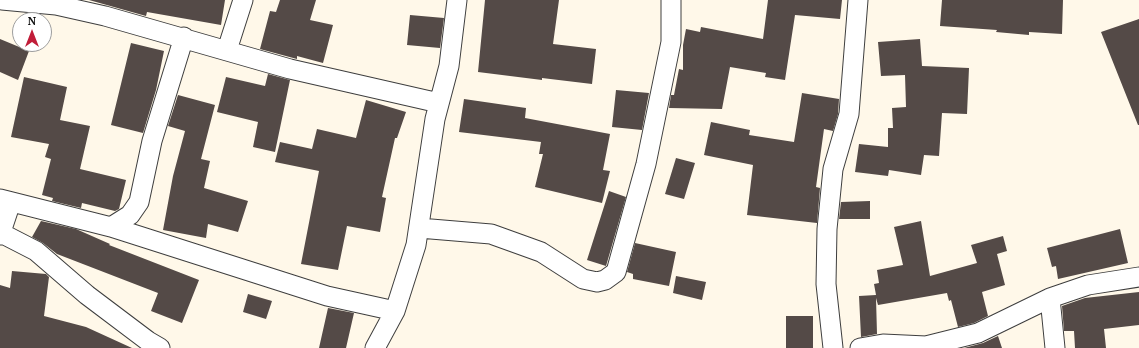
<!DOCTYPE html>
<html>
<head>
<meta charset="utf-8">
<style>
	body { margin:0 }
	#map { position:relative; width:1139px; height:348px; overflow:hidden; background:#fff8e9; font-family:"PT Serif",serif }
	canvas { display:block }
	.north { position:absolute; left:12px; top:12px; width:40px; height:40px; box-sizing:border-box; background:#fff; border:1px solid #9d9d9d; border-radius:50%; rotate:0deg; font-size:11px; font-weight:700; line-height:16px; text-align:center; color:#0b0b0b }
	.north::after { content:''; display:block; margin:auto; width:14px; height:18px; background:#c11d39; clip-path:polygon(50% 0,100% 100%,50% 72%,0 100%) }
</style>
</head>
<body>
<div id="map">
<canvas width="1139" height="348"></canvas>
<div class="north">N</div>
</div>
<script>
const ctx = document.querySelector('canvas').getContext('2d');
ctx.lineJoin = 'round';
function paint(path, color) {
  ctx.fillStyle = color;
  ctx.fill(path, 'evenodd');
}
function strokePath(path, color, width, dash) {
  ctx.strokeStyle = color;
  ctx.lineWidth = width;
  ctx.lineCap = dash ? 'butt' : 'round';
  ctx.setLineDash(dash || []);
  ctx.stroke(path);
}
paint(new Path2D(`
	M89 0H225L221 25 147 12 146 16Z
	M280 0H316L310 20 333 25 323 63 297 56V59L260 49 270 11 276 12Z
	M485 0H559L553 44 596 49 592 84 542 78V80L478 72Z
	M768 0H842L840 19 795 15 785 80 765 77 766 73 730 67 722 109 669 108 671 95H674L679 69 683 70V45L686 29 700 32 701 27 763 39Z
	M942 0H1063L1062 34 1029 32V35L996 32 997 30 940 26Z
	M410 15 444 18 440 48 407 45Z
	M1139 19V125H1138L1101 32Z
	M0 39 29 51 18 80 0 72Z
	M920 39 922 66 969 68 967 114 942 113 939 156 924 155 921 175 889 170 888 176 855 172 859 144 888 147V128H893L892 108 906 107 905 75 881 76 878 42Z
	M131 43 164 51 156 90 143 133 111 125Z
	M268 74 290 80 275 152 253 147 258 122 217 112 226 77 265 86Z
	M24 77 67 87 60 120 90 126 80 169 126 180 119 209 115 211 82 203 81 208 52 201 53 198 42 195 51 159 45 157 49 144 11 137Z
	M616 90 649 93 642 130 612 127Z
	M802 93 839 99 838 114 833 131 824 129 816 187 820 188 817 223 747 215 753 165 704 155 711 122 750 130 749 135 794 142Z
	M178 95 215 105 201 159 210 161 204 188 248 201 238 232 208 224 206 238 163 230 173 176 185 131 168 126Z
	M464 99 526 108 525 118 610 134 603 170 610 171 602 203 535 187 543 154H539L541 142 459 132Z
	M366 100 406 112 397 138H395L382 197 386 198 380 232 347 226 338 270 301 264 319 171 275 162 280 142 312 149 317 129 356 138Z
	M676 158 695 163 684 199 665 194Z
	M609 191 626 197 606 266 587 260Z
	M870 201V219H839L841 202Z
	M41 221 76 229 110 244 109 245 199 280 182 323 151 311 158 293 57 254 43 243 32 237Z
	M921 221 930 276 977 263 971 245 1003 236 1007 251 997 254 1005 285 982 292 988 316 974 323 958 327 951 300 949 301 947 293 878 305 876 298 877 334 861 337 859 296 876 295 874 284 879 283 877 270 903 265 894 227Z
	M1120 229 1128 263 1058 279 1056 266 1052 267 1047 248Z
	M635 243 676 252 669 286 633 279V274L627 272Z
	M12 271 46 274 49 277 44 316 86 327 132 348H0V285L10 288Z
	M676 276 706 282 702 300 673 293Z
	M1139 292V325L1104 329 1106 348H1075L1074 331H1064L1062 306 1085 298Z
	M248 294 272 301 266 319 243 312Z
	M328 308 354 313 346 348H319Z
	M786 316H813V348H786Z
	M998 336 1002 348H964L983 343Z`), '#544a47');
const minor = new Path2D(`
	M2 0 56 5 105 16 290 69 439 103
	M227 50 243 0
	M0 199 111 227 327 296 395 311
	M111 227 130 215 139 202 152 141 184 37
	M419 228 491 234 541 252 583 279 597 282 605 280 616 272 646 164 671 42V0
	M1 233 36 251 87 295 148 341 160 348
	M0 235 11 202
	M1050 298 1055 348
	M375 348 395 311 416 245 435 119 449 66 457 0
	M833 348 826 284 827 229 833 169 849 114 858 0
	M860 348 883 344 926 346 978 333 1050 298 1088 285 1139 277`);
strokePath(minor, '#3e3e3e', 21);
strokePath(minor, '#fff', 19);
</script>
</body>
</html>
